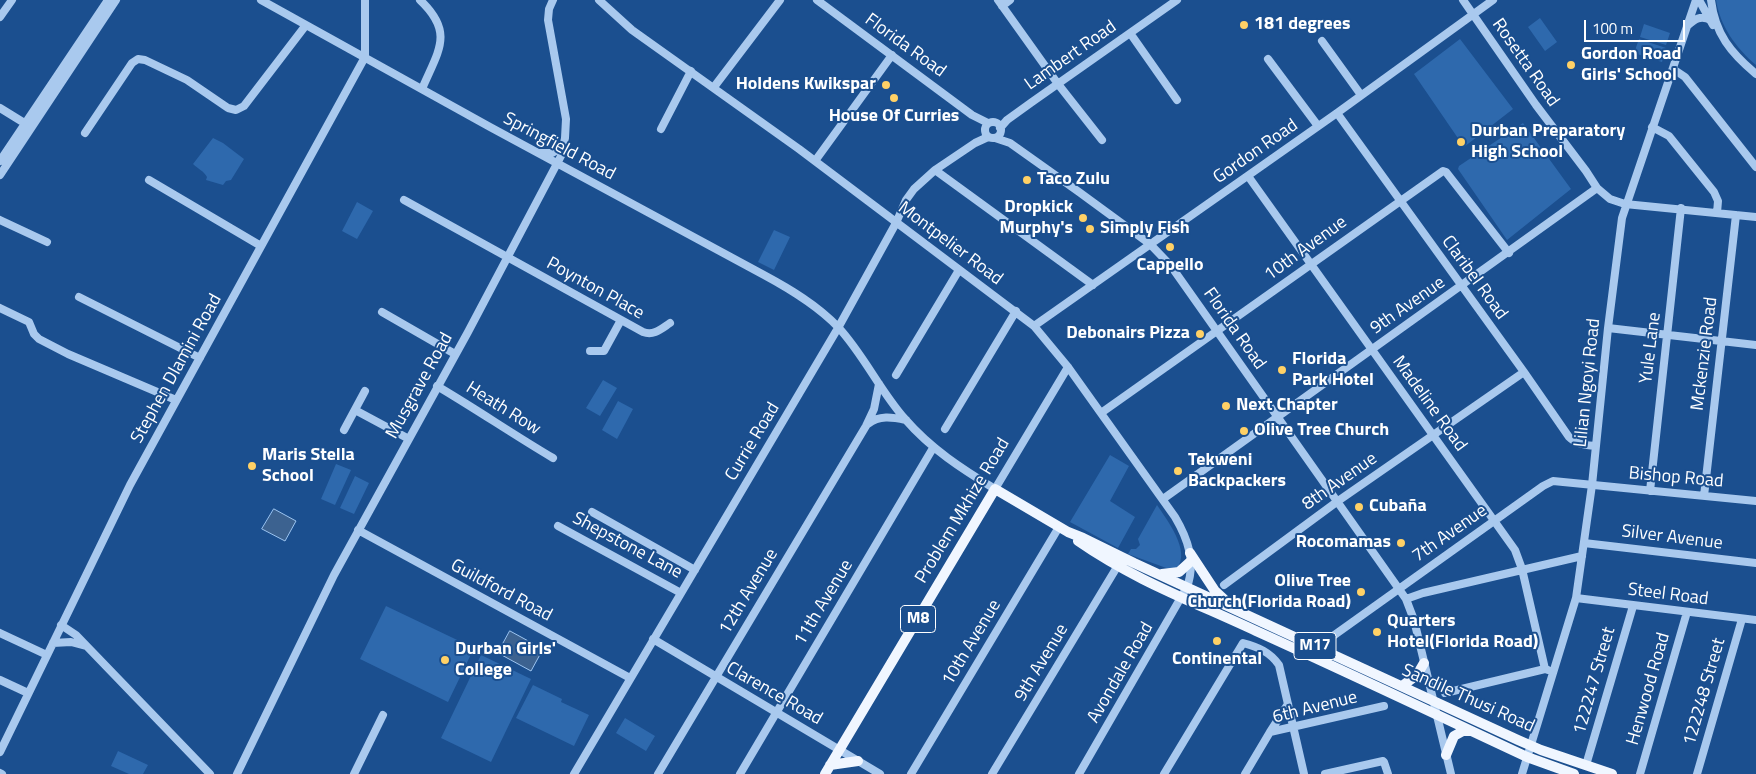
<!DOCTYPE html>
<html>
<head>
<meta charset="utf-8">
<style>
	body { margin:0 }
	#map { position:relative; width:1756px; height:774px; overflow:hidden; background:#1b4f8f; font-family:"Titillium Web",sans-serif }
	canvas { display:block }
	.scale { position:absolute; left:1584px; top:20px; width:101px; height:22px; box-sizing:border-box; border:2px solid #fff; border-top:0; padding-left:6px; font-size:15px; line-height:18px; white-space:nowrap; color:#fff; -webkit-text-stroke:4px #1b4f8f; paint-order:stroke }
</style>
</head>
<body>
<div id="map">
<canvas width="1756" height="774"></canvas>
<div class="scale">100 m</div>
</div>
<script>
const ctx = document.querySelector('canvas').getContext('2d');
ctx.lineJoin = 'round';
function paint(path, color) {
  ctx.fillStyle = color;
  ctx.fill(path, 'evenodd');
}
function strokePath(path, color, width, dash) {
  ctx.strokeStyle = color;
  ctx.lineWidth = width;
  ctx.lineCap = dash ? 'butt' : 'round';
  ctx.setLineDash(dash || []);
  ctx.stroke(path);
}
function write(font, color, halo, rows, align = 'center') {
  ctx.font = font + ' "Titillium Web",sans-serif';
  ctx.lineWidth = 4;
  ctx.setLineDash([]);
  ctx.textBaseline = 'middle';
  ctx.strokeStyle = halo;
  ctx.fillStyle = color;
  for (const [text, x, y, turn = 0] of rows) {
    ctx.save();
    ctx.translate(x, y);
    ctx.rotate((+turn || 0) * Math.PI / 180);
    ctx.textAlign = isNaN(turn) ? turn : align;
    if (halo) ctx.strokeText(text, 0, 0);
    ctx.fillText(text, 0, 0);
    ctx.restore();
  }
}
paint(new Path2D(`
	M1716 0H1756V65C1736 48 1720 26 1716 0Z
	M1540 18 1557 42 1545 51 1528 27Z
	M1644 24 1670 33 1666 45 1640 37Z
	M1460 39 1513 109 1464 147 1414 74Z
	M1639 39 1666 48 1662 62 1634 53Z
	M1523 123 1571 189 1507 240 1458 169 1459 166Z
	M213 138 223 143 244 159 231 180 226 181 223 185 206 180 207 177C204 171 198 169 193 164Z
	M357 202 373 211 357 239 342 231Z
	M774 230 790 237 774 270 758 262Z
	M603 380 617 388 600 416 586 408Z
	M618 401 633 409 617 439 602 430Z
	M1110 455 1129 466 1110 501 1135 517 1118 548 1070 522Z
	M336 464 351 470 335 505 321 499Z
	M355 476 369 483 354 514 340 508Z
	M1157 505C1167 520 1191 551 1177 568L1169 569 1128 554 1131 549H1136L1140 545 1138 539Z
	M386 606 474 648 448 702 360 659Z
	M481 655 531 679 491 762 441 738Z
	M533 685 562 699 561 702 589 715 574 746 516 718Z
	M625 718 655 736 646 751 616 733Z
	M118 751 148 765 143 774H129L111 766Z`), '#2e69ad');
const water = new Path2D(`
	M274 509 296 521 285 541 262 529Z
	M510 631 543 649 531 671 498 653Z`);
paint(water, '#3c6290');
strokePath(water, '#9cc4f0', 1);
strokePath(new Path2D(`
	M261 0 490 127 764 275C790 289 817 305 838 327 864 355 880 391 905 419 931 449 962 469 995 489L1068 367
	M420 0C455 33 438 51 422 89
	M599 0 632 30 799 149 1034 326 1068 367 1175 517C1188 539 1196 562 1187 587L1079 774
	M817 0 972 115 988 123
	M998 0 1058 84 1102 140
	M1463 0 1536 105 1586 171 1597 188 1610 199 1625 204 1756 217
	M1699 0 1713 25
	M1711 0C1715 34 1731 53 1756 74
	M1002 6 1010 0
	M0 17 12 0
	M1687 26C1695 19 1700 15 1711 20
	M1130 33 1177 100
	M1322 41 1361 95
	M1268 59 1318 126
	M1673 69 1685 77 1756 167
	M714 87 780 0
	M0 108 26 124
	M1337 113 1524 372 1569 437C1577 445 1586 445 1596 446
	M985 130a8 8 0 1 1 16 0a8 8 0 1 1-16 0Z
	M1652 127 1669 136 1714 192 1718 201 1717 213
	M1000 128 1007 120 1032 102 1177 0
	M661 129 691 71
	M85 133 132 63 138 59 145 60 187 80 228 108 236 110 244 106 306 25
	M995 138 1010 143 1079 192 1150 244 1171 266 1406 599 1414 620 1451 774
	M540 153H552L564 146
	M0 161 108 0
	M815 161 892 55
	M935 170 1093 285
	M0 175 116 0
	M1248 176 1515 550 1522 569 1545 669
	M149 180 261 246
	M404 200 643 332C654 336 661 329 670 323
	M0 220 47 242
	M79 297 200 358
	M0 308 29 322 34 334 39 339 68 354 176 400
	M382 312 455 354
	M1034 326 1337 113 1493 0
	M1608 328 1756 345
	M590 351H604L621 320
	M896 375 959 270
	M437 386C476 409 514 435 553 458
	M355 410 409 439
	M1101 413 1443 171 1446 172 1509 253
	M868 424C879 415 892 417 906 420
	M945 429 1016 311
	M344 430 365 391
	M1650 491 1681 208
	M1704 496 1736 215
	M1163 499 1597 188
	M592 512 695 570
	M558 526 681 593
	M358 530 630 678
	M1584 543 1756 563
	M1224 585 1338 501 1524 372
	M1576 598 1756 620
	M1406 599 1423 593 1582 556
	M61 625 76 635 210 774
	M0 633 47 655
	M1333 636 1543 486 1553 481 1756 501
	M653 639 880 774
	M53 643 71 642 86 646
	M0 680 28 693
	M1445 693 1545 669 1548 670
	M1270 732 1288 704
	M0 752 130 485 365 57V0
	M1586 765 1633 606
	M0 773 2 774
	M237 774 334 575 468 332 561 156 565 138 566 119 548 20 549 9 553 0
	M354 774 383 715
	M574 774 838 328 896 223 906 200 914 189 935 170 975 143 988 137
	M658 774 866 426 874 409 879 384
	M740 774 933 448
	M911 774 1059 527
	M992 774 1117 567
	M1164 774 1243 643C1258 647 1270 652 1279 665L1304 774
	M1245 774 1270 732 1384 706
	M1325 774 1383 761 1384 762 1388 774
	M1522 774 1576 598 1592 485 1608 328 1622 218 1696 0
	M1640 774 1687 612
	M1697 774 1742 619`), '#a9c9ee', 8);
strokePath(new Path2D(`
	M1078 541C1134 580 1194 602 1256 631 1347 672 1437 715 1527 757L1574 774
	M1190 553 1215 591 1228 603
	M1162 574 1179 572 1190 562
	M1402 686 1417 675 1424 663
	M1446 755 1454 736 1463 731H1471
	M830 765 858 761
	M825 774 995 489 1068 532 1083 538 1134 563 1518 740 1541 750 1612 774`), '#f0f6ff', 10);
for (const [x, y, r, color] of [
	[1244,25,5,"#ffd166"],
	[1571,65,5,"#ffd166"],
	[886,85,5,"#ffd166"],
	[894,98,5,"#ffd166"],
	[1461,142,5,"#ffd166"],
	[1027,180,5,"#ffd166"],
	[1083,218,5,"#ffd166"],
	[1090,229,5,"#ffd166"],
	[1170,247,5,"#ffd166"],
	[1200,334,5,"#ffd166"],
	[1282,370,5,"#ffd166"],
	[1226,406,5,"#ffd166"],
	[1244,431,5,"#ffd166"],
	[252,466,5,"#ffd166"],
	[1178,471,5,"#ffd166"],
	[1359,507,5,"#ffd166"],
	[1401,543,5,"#ffd166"],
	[1361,592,5,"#ffd166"],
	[1377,632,5,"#ffd166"],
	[1217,641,5,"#ffd166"],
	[445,660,5,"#ffd166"]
]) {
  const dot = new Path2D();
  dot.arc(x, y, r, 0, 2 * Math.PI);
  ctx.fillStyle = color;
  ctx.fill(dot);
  strokePath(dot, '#1b4f8f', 2);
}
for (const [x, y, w] of [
	[918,619,35],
	[1315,646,42]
]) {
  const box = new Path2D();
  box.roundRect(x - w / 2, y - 13.5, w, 27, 4);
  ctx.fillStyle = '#1b4f8f';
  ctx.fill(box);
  strokePath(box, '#fff', 1);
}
write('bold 16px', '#fff', null, [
	["M8",918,619],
	["M17",1315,646]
]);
write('bold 18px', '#fff', '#1b4f8f', [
	["181 degrees",1254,25],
	["Gordon Road",1581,55],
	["Girls' School",1581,76],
	["Holdens Kwikspar",876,85,"right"],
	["House Of Curries",894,117,"center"],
	["Durban Preparatory",1471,132],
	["High School",1471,153],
	["Taco Zulu",1037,180],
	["Dropkick",1073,208,"right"],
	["Murphy's",1073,229,"right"],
	["Simply Fish",1100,229],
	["Cappello",1170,266,"center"],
	["Debonairs Pizza",1190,334,"right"],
	["Florida",1292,360],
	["Park Hotel",1292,381],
	["Next Chapter",1236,406],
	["Olive Tree Church",1254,431],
	["Maris Stella",262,456],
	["School",262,477],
	["Tekweni",1188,461],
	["Backpackers",1188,482],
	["Cubaña",1369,507],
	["Rocomamas",1391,543,"right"],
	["Olive Tree",1351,582,"right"],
	["Church(Florida Road)",1351,603,"right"],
	["Quarters",1387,622],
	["Hotel(Florida Road)",1387,643],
	["Durban Girls'",455,650],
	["College",455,671],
	["Continental",1217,660,"center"]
], 'left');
write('18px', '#fff', '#1b4f8f', [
	["Florida Road",905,46,36],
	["Lambert Road",1071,56,-35],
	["Rosetta Road",1525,63,55],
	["Springfield Road",559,147,28],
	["Gordon Road",1256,152,-35],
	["Montpelier Road",950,244,37],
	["10th Avenue",1306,249,-36],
	["Claribel Road",1474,278,54],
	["Poynton Place",595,289,29],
	["9th Avenue",1408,306,-35],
	["Florida Road",1234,329,55],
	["Yule Lane",1651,348,-83],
	["Mckenzie Road",1705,354,-83],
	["Stephen Dlamini Road",177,369,-61],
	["Lilian Ngoyi Road",1588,383,-84],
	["Musgrave Road",420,386,-61],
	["Madeline Road",1429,404,54],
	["Heath Row",503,409,32],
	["Currie Road",753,442,-59],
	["Bishop Road",1676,478,5],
	["8th Avenue",1340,482,-35],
	["Problem Mkhize Road",963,511,-59],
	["7th Avenue",1450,534,-35],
	["Silver Avenue",1672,538,7],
	["Shepstone Lane",627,546,28],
	["Guildford Road",501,591,28],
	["12th Avenue",749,592,-59],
	["Steel Road",1668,595,7],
	["11th Avenue",824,603,-59],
	["10th Avenue",972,643,-59],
	["9th Avenue",1042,663,-59],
	["Avondale Road",1121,673,-60],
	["122247 Street",1595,681,-74],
	["Henwood Road",1649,689,-74],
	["122248 Street",1705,692,-74],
	["Clarence Road",774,694,30],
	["Sandile Thusi Road",1468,699,24],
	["6th Avenue",1315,708,-14]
]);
</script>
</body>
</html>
